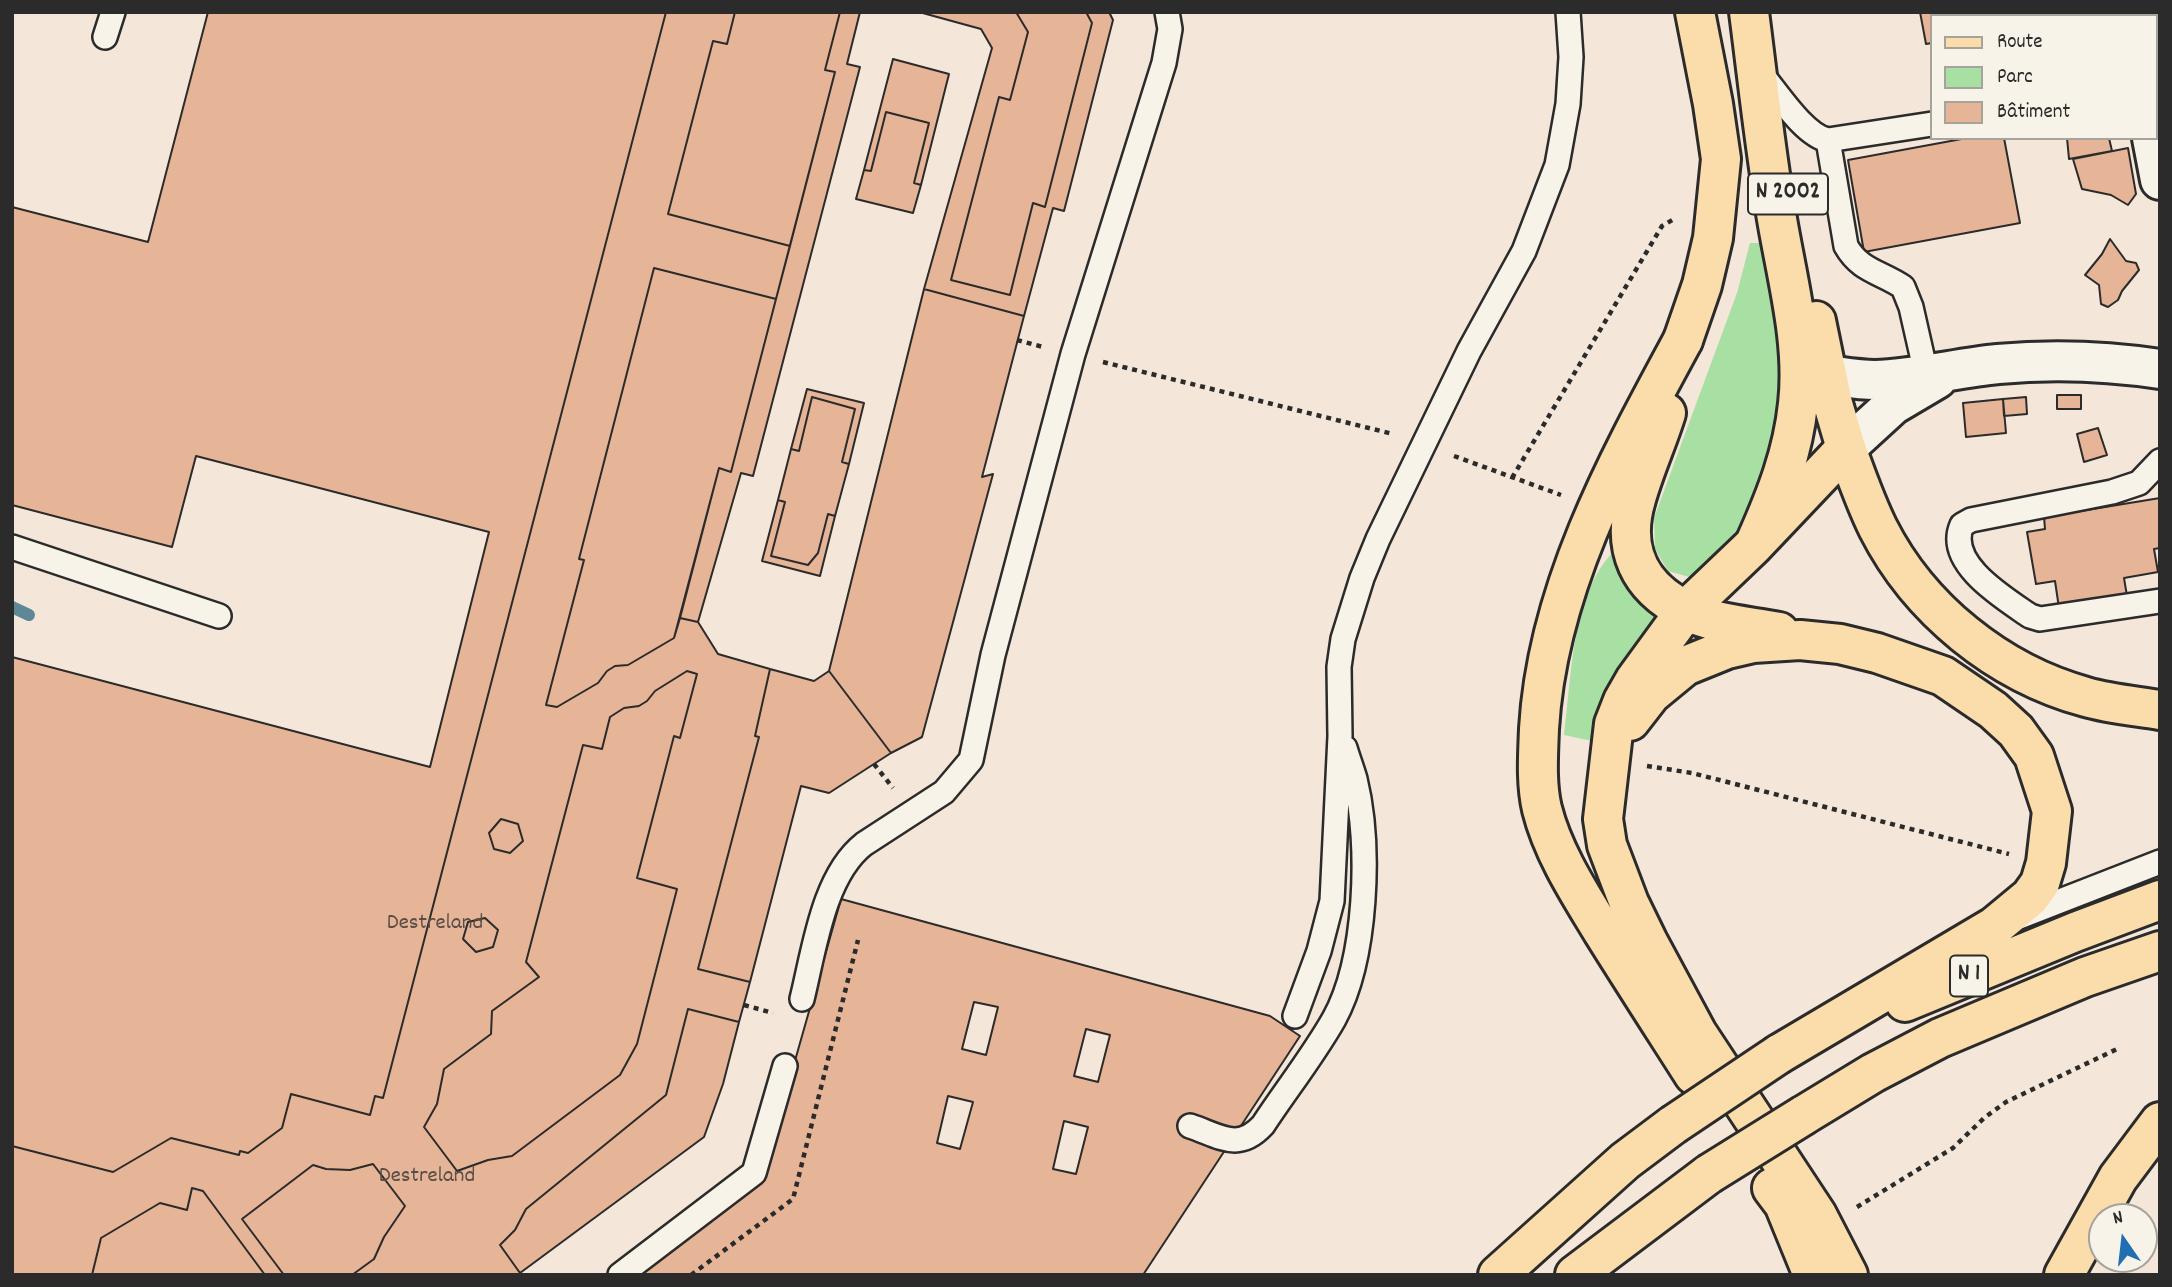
<!DOCTYPE html>
<html>
<head>
<meta charset="utf-8">
<style>
	body { margin:0 }
	#map { position:relative; width:2172px; height:1287px; overflow:hidden; background:#f4e6d8; font-family:Dekko,sans-serif }
	canvas { display:block }
	.frame { position:absolute; inset:0; border:14px solid #2b2b2b; pointer-events:none }
	.legend { position:absolute; left:1930px; top:14px; width:228px; height:126px; box-sizing:border-box; background:#f7f3e8; border:2px solid #a5a39c; margin:0; padding:9px 12px; list-style:none; font-size:21px; color:#2b2b2b }
	.legend li { display:flex; align-items:center; gap:14px; height:35px }
	.legend b { width:35px; border:2px solid #a5a39c }
	.north { position:absolute; left:2088px; top:1203px; width:70px; height:70px; box-sizing:border-box; background:#f7f3e8; border:2px solid #a5a39c; border-radius:50%; rotate:346deg; font-size:19px; font-weight:700; line-height:28px; text-align:center; color:#2b2b2b }
	.north::after { content:''; display:block; margin:auto; width:24px; height:32px; background:#1f6fb2; clip-path:polygon(50% 0,100% 100%,50% 72%,0 100%) }
</style>
</head>
<body>
<div id="map">
<canvas width="2172" height="1287"></canvas>
<div class="frame"></div>
<ul class="legend">
<li><b style="height:9px;background:#fbddab"></b>Route</li>
<li><b style="height:19px;background:#a8dfa3"></b>Parc</li>
<li><b style="height:19px;background:#e6b497"></b>Bâtiment</li>
</ul>
<div class="north">N</div>
</div>
<script>
const ctx = document.querySelector('canvas').getContext('2d');
ctx.lineJoin = 'round';
function paint(path, color) {
  ctx.fillStyle = color;
  ctx.fill(path, 'evenodd');
}
function strokePath(path, color, width, dash) {
  ctx.strokeStyle = color;
  ctx.lineWidth = width;
  ctx.lineCap = dash ? 'butt' : 'round';
  ctx.setLineDash(dash || []);
  ctx.stroke(path);
}
function write(font, color, halo, rows, align = 'center') {
  ctx.font = font + ' Dekko,sans-serif';
  ctx.lineWidth = 5;
  ctx.setLineDash([]);
  ctx.textBaseline = 'middle';
  ctx.strokeStyle = halo;
  ctx.fillStyle = color;
  for (const [text, x, y, turn = 0] of rows) {
    ctx.save();
    ctx.translate(x, y);
    ctx.rotate((+turn || 0) * Math.PI / 180);
    ctx.textAlign = isNaN(turn) ? turn : align;
    if (halo) ctx.strokeText(text, 0, 0);
    ctx.fillText(text, 0, 0);
    ctx.restore();
  }
}
paint(new Path2D(`
	M1750 243H1771L1786 416 1732 554 1700 580 1668 571 1655 549 1654 518 1737 293Z
	M1614 551 1662 622 1592 741 1564 735C1572 676 1571 595 1614 551Z`), '#a8dfa3');
strokePath(new Path2D(`
	M12 607 29 615`), '#5e8898', 12);
const building = new Path2D(`
	M208 12H666L383 1098 375 1096 370 1115 291 1094 282 1128 248 1153 240 1151 239 1155 171 1138 113 1172 12 1146V657L430 767 489 532 196 456 172 547 12 505V207L148 242Z
	M666 12H735L727 44 713 41 668 214 790 246 776 299 654 268 579 559 584 560 546 705 557 707 598 683 607 671 615 666 628 665 674 638 680 618 698 622 718 654 770 669 755 736 759 737 698 969 750 982 739 1022 688 1009 666 1095 526 1209 515 1230 500 1245 520 1273 518 1275H352L374 1259 384 1237 405 1206 373 1164 350 1170 326 1169 313 1165 242 1219 284 1275H265L203 1191 192 1188 187 1210 160 1203 101 1238 92 1275H12V1146L113 1172 171 1138 239 1155 240 1151 248 1153 282 1128 291 1094 370 1115 375 1096 383 1098ZM687 671 697 674 680 738 674 736 637 878 677 889 637 1044 620 1075 512 1156 488 1160 457 1171 424 1127 437 1104 444 1069 491 1034 492 1011 539 977 526 962 583 745 602 749 610 717 624 708 639 706 647 701 655 691ZM501 819 518 824 523 841 510 853 494 849 489 833ZM485 918 498 930 493 947 476 952 463 939 468 922Z
	M735 12H840L825 70 835 72 790 246 668 214 713 41 727 44Z
	M840 12H860L847 64 860 67 753 476 741 473 698 622 680 618 719 468 731 472 835 72 825 70Z
	M919 12H1016L1028 32 1010 100 999 97 951 280 1010 295 1033 203 1045 207 1092 23 1086 12H1109L1113 20 1064 211 1053 208 1024 316 924 289 992 48 981 29Z
	M1016 12H1086L1092 23 1045 207 1033 203 1010 295 951 280 999 97 1010 100 1028 32Z
	M1920 12H1981L1982 16H1932V43L1926 44Z
	M2041 12H2086L2083 16H2041Z
	M893 59 949 74 921 185 914 183 929 123 886 112 871 171 864 170Z
	M886 112 929 123 914 183 921 185 913 213 856 199 864 170 871 171Z
	M1967 138H2004L2020 223 1864 252 1848 160Z
	M2067 138H2109L2112 151 2069 159Z
	M2128 148 2136 194 2128 205 2111 195 2082 189 2073 159Z
	M2110 239 2126 261 2136 263 2139 270 2122 291 2118 300 2108 307 2101 304 2099 285 2085 275 2102 254Z
	M654 268 776 299 731 472 719 468 674 638 628 665 615 666 607 671 598 683 557 707 546 705 584 560 579 559Z
	M924 289 1024 316 982 477 993 474 922 737 891 753 829 671Z
	M807 389 864 403 849 464 842 462 855 409 812 397 799 451 791 449Z
	M2057 395H2081V409H2057Z
	M812 397 855 409 842 462 849 464 835 516 828 514 818 553 808 565 771 556 785 502 778 500 791 449 799 451Z
	M2026 397 2027 414 2004 416 2003 399Z
	M2003 399 2006 433 1966 437 1963 403Z
	M2098 428 2107 455 2084 462 2077 434Z
	M2160 498V548L2154 549 2158 572 2124 578 2127 596 2059 608 2055 581 2036 584 2027 532 2045 529 2044 517Z
	M778 500 785 502 771 556 808 565 818 553 828 514 835 516 820 576 762 561Z
	M770 669 814 681 829 671 891 753 829 793 801 786 750 982 698 969 759 737 755 736Z
	M687 671 697 674 680 738 674 736 637 878 677 889 637 1044 620 1075 512 1156 488 1160 457 1171 424 1127 437 1104 444 1069 491 1034 492 1011 539 977 526 962 583 745 602 749 610 717 624 708 639 706 647 701 655 691Z
	M501 819 518 824 523 841 510 853 494 849 489 833Z
	M841 899 1270 1016 1300 1036 1143 1275H635L761 1180ZM974 1002 998 1007 986 1055 962 1049ZM1086 1029 1110 1035 1098 1082 1074 1076ZM948 1096 973 1102 960 1149 937 1143ZM1064 1121 1088 1127 1076 1174 1053 1169Z
	M485 918 498 930 493 947 476 952 463 939 468 922Z
	M688 1009 739 1022 723 1084 704 1137 520 1273 500 1245 515 1230 526 1209 666 1095Z
	M373 1164 405 1206 384 1237 374 1259 352 1275H284L242 1219 313 1165 326 1169 350 1170Z
	M192 1188 203 1191 265 1275H92L101 1238 160 1203 187 1210Z`);
paint(building, '#e6b497');
strokePath(building, '#2b2b2b', 2);
const service = new Path2D(`
	M105 37 113 12
	M1763 76C1778 94 1805 136 1828 140L1932 124
	M1828 140 1846 246C1860 271 1881 272 1903 287L1911 307 1928 382
	M2160 461 2139 483 2112 492 1971 520 1962 525C1945 563 2004 598 2030 616L2040 619 2160 601
	M12 547 219 616
	M2019 917 2160 862
	M802 999C814 951 823 876 864 844L944 792 971 760 993 655 1073 354 1164 63 1170 29 1167 12
	M1295 1016 1319 951 1332 901 1340 736 1339 667 1343 639 1362 578 1378 539 1469 351 1524 251 1557 165 1568 104 1571 57 1568 12
	M1190 1126C1220 1136 1238 1152 1263 1125 1286 1090 1313 1056 1334 1019 1367 959 1371 845 1355 779 1352 769 1348 758 1345 748
	M620 1275 754 1173 785 1066`);
const minor = new Path2D(`
	M2129 12V16
	M2152 138 2160 180
	M1827 375C1843 377 1859 380 1875 380 1916 379 1957 368 1998 364 2051 359 2107 361 2160 369
	M1846 448 1893 405 1937 379`);
const primary = new Path2D(`
	M1749 12C1758 81 1765 150 1777 219 1787 279 1805 343 1798 404 1793 453 1776 496 1756 541
	M1816 321 1833 404 1846 448
	M1683 340 1702 285 1713 238 1721 159 1713 104 1695 12`);
const trunk = new Path2D(`
	M1683 340C1617 462 1547 589 1539 729 1538 755 1536 784 1542 809 1553 853 1580 894 1603 932 1633 980 1664 1028 1694 1075
	M1666 413C1657 442 1644 470 1636 499 1621 549 1639 587 1685 610 1712 624 1749 626 1779 632
	M1630 721 1651 694 1685 666 1727 649 1753 643 1800 640 1840 644 1877 653 1943 676 1993 710 2016 731 2034 756 2052 811 2046 863 2040 883 2030 897 1995 926 1779 1054
	M1905 1002 2075 932 2160 900
	M1804 1115 1873 1073 1940 1038 2085 977 2160 951
	M1772 1188 1784 1204 1813 1275
	M1498 1275 1625 1161 1673 1125
	M1575 1275 1709 1174
	M1848 1275 1817 1215 1697 1033 1648 942 1629 903 1607 845 1603 819 1614 724 1623 701 1635 680 1686 610 1753 546 1846 448C1856 475 1865 502 1878 528 1919 609 1998 673 2086 697 2110 704 2136 706 2160 710
	M2064 1275 2118 1178 2160 1122`);
strokePath(service, '#2b2b2b', 28);
strokePath(minor, '#2b2b2b', 44);
strokePath(primary, '#2b2b2b', 44);
strokePath(trunk, '#2b2b2b', 44);
strokePath(new Path2D(`
	M1017 340 1043 347
	M1103 362 1393 434
	M1454 456 1561 495
	M1512 478 1662 226 1674 219
	M874 764 893 788
	M1647 766 1692 773 2009 854
	M744 1005 773 1013
	M1857 1207 1953 1148 1984 1118 2006 1102 2117 1049
	M691 1275 793 1199 858 940`), '#2b2b2b', 4.5, [5, 5]);
strokePath(service, '#f7f3e8', 23);
strokePath(minor, '#f7f3e8', 38);
strokePath(primary, '#fbddab', 38);
strokePath(trunk, '#fbddab', 38);
const trunkBridge = new Path2D(`
	M1673 1125 1779 1054
	M1709 1174 1804 1115`);
strokePath(trunkBridge, '#2b2b2b', 44, []);
strokePath(trunkBridge, '#fbddab', 38);
write('23px', '#5a4d46', null, [
	["Destreland",435,925],
	["Destreland",427,1178]
]);
for (const [x, y, w] of [
	[1788,194,80],
	[1969,976,38]
]) {
  const box = new Path2D();
  box.roundRect(x - w / 2, y - 20.5, w, 41, 5);
  ctx.fillStyle = '#f7f3e8';
  ctx.fill(box);
  strokePath(box, '#2b2b2b', 2);
}
write('bold 24px', '#2b2b2b', null, [
	["N 2002",1788,194],
	["N 1",1969,976]
]);
</script>
</body>
</html>
